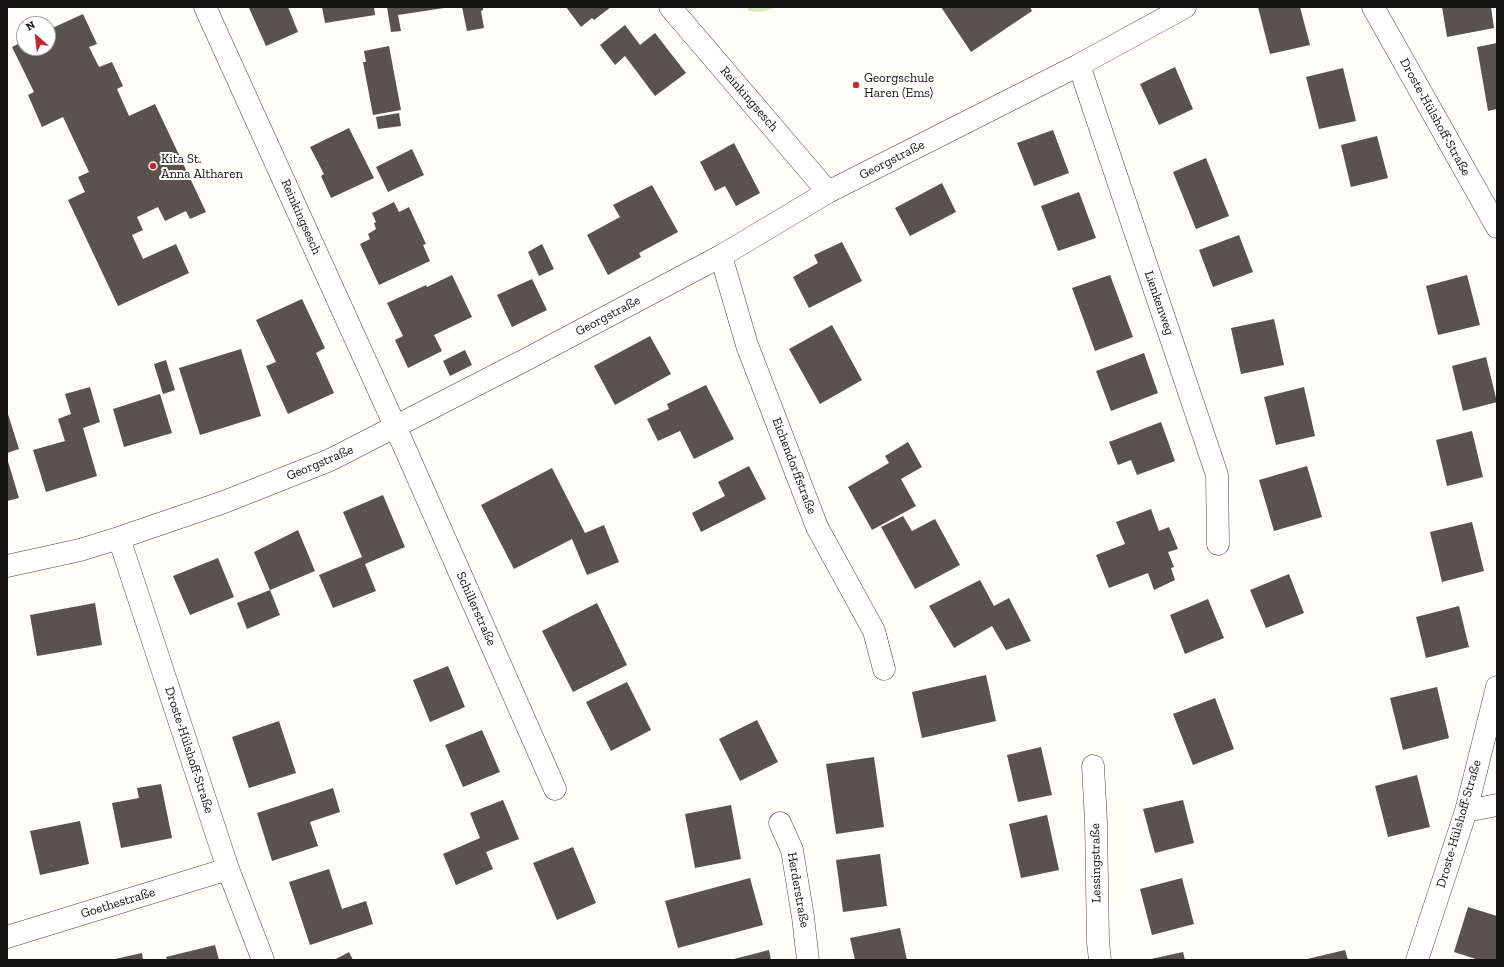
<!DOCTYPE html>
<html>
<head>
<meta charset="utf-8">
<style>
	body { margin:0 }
	#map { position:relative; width:1504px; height:967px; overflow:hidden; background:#fffdf5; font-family:"Zilla Slab",serif }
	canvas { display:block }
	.frame { position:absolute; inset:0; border:8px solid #111; pointer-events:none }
	.north { position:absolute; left:16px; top:16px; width:40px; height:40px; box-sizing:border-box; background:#fff; border:1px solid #a0a0a0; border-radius:50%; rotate:332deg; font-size:11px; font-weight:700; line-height:16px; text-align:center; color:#111 }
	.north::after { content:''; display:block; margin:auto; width:14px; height:18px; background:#c4262e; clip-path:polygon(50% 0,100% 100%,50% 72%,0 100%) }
</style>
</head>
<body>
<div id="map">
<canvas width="1504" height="967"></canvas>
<div class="frame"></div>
<div class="north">N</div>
</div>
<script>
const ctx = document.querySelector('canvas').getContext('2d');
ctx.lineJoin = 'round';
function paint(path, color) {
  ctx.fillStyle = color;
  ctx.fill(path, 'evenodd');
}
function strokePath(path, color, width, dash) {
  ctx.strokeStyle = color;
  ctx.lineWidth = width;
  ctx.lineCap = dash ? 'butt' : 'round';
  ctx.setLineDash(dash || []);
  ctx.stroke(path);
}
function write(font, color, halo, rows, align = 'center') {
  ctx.font = font + ' "Zilla Slab",serif';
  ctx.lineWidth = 4;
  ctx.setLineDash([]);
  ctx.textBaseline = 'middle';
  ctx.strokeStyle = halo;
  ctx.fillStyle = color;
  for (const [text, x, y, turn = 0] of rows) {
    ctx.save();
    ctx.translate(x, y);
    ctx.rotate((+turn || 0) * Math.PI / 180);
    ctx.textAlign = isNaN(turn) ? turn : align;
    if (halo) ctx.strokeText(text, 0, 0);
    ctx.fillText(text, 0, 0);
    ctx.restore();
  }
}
paint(new Path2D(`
	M747 7H776C766 11 759 13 749 11Z`), '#d5ebbd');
paint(new Path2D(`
	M251 7H288L298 32 266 46 249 8Z
	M322 7H374L375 15 325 23Z
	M387 7H444V8L398 15 401 31 391 32Z
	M462 7H483V10L481 11 484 28 467 31Z
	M566 7H611L594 20 592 18 581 27Z
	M941 7H1030L1032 11 971 52Z
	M1258 7H1300L1310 45 1270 54Z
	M1442 7H1491L1494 28 1447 37Z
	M83 14 97 44 89 47 99 67 112 62 123 86 117 89 129 116 155 104 206 212 190 219 186 211 165 221 158 207 137 217 143 230 132 235 143 259 176 244 189 273 118 306 68 200 85 192 78 177 89 172 63 117 42 127 28 95 34 92 12 47 24 41V48H48V30Z
	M625 25 640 45 655 33 686 73 655 96 625 56 615 65 600 45Z
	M1497 43V109L1488 111 1477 47Z
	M389 46 401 110 373 115 363 62H366L364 51Z
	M1175 67 1193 109 1159 125 1140 84Z
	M1343 68 1356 121 1319 129 1306 77Z
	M399 113 401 126 378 129 376 117Z
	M349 128 374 178 331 198 321 176 324 174 310 147Z
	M1053 130 1069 173 1034 186 1017 143Z
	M1377 136 1388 178 1351 187 1341 145Z
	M734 143 760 193 736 206 725 186 715 191 700 162Z
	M412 149 424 175 388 192 376 167Z
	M1206 158 1229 216 1196 229 1173 172Z
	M942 183 956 212 910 236 895 208Z
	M652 185 678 232 639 253 641 257 608 275 587 235 620 217 613 205Z
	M1079 192 1096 238 1058 251 1041 206Z
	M394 202 399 212 409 207 426 244 423 245 430 261 379 285 360 244 370 239 368 234 376 229 374 223 376 222 372 213Z
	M1239 235 1253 272 1213 287 1199 250Z
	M842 242 862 281 809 308 793 277 818 263 814 255Z
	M542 244 554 269 539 276 528 252Z
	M452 275 472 317 434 335 442 351 408 368 395 340 403 336 387 303 426 285 427 287Z
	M1110 275 1133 337 1095 351 1072 288Z
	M1467 275 1480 325 1438 335 1426 286Z
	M532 279 547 310 512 327 497 295Z
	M302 299 325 348 316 353 334 393 288 414 266 366 276 362 256 320Z
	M1274 319 1284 365 1241 374 1231 328Z
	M832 325 862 380 820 404 789 349Z
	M650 336 671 374 615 405 594 366Z
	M241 349 261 416 200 435 179 368Z
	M465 350 472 365 450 376 443 361Z
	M1144 353 1158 393 1111 411 1096 371Z
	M1486 357 1497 402 1463 411 1452 366Z
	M166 360 175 390 163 394 154 364Z
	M706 385 734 439 694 459 680 431 658 441 647 419 669 409 667 404Z
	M90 387 100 422 83 428 97 476 46 492 33 450 65 441 58 419 71 414 65 394Z
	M1304 387 1315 436 1276 445 1264 397Z
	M160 394 172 433 124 447 113 409Z
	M7 411 19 449 7 453Z
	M1161 422 1175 461 1137 475 1131 460 1118 465 1109 442Z
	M1472 431 1483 477 1447 486 1436 440Z
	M908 442 922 467 901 479 916 506 872 530 848 487 889 463 885 456Z
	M7 458 19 498 7 501Z
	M749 466 766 499 701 532 692 513 725 496 718 482Z
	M1307 466 1322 517 1274 531 1259 480Z
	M552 468 585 533 604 525 619 562 587 575 572 539 514 569 481 505Z
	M383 495 405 547 365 564 376 591 333 608 319 575 362 557 343 512Z
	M1151 509 1159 531 1169 527 1178 549 1168 552 1174 567 1171 568 1175 580 1154 590 1148 573 1109 588 1096 555 1125 544 1116 522Z
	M903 516 912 531 935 519 960 565 915 589 881 527Z
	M1472 522 1484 571 1442 582 1430 532Z
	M298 530 315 571 270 590 280 615 247 629 237 603 270 590 254 552Z
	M218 558 234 597 190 615 173 576Z
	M1289 574 1304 613 1266 628 1250 590Z
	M980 580 994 606 1009 598 1031 641 1006 650 992 626 954 648 929 606Z
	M1208 599 1224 638 1185 654 1170 615Z
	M95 603 102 645 37 656 30 615Z
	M597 603 627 665 573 692 542 631Z
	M1459 606 1469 647 1426 658 1416 617Z
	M448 666 465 707 430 722 413 680Z
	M986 675 996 721 922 738 912 692Z
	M627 682 651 730 611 751 586 702Z
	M1437 687 1449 738 1403 750 1390 698Z
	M1215 698 1234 749 1193 765 1173 714Z
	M757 720 778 762 740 781 719 739Z
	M279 721 296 773 249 788 232 737Z
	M482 730 500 772 463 787 445 745Z
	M1041 747 1052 795 1018 802 1007 755Z
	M874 757 884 827 836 834 826 764Z
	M1417 775 1430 827 1388 837 1375 786Z
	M161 784 172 838 121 848 112 803 139 798 137 788Z
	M333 788 340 812 310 822 318 846 272 861 257 813Z
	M503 800 519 839 486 852 493 869 456 885 443 854 480 838 470 813Z
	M1183 800 1194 843 1155 853 1143 809Z
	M731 805 741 859 695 868 685 814Z
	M1047 815 1059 870 1021 878 1009 824Z
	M80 821 89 864 40 875 30 831Z
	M573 847 596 903 557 920 533 863Z
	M880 854 887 906 843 912 836 860Z
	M329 869 342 909 366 901 373 924 310 945 289 882Z
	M750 878 763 925 678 948 665 901Z
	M1182 878 1194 924 1152 935 1140 889Z
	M1468 907 1497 916V960H1479L1454 952Z
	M900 928 907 960H855L850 938Z
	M215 945 219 960H167L166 957Z
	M769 950 771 960H734V959Z
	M1345 950 1348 960H1307V959Z
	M349 952 353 960H334Z
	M1183 952 1185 960H1151V959Z
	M142 953 143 960H115V959Z`), '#5a524d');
const minor = new Path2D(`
	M205 7 396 428 555 789
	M670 7 828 192
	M1373 7 1497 227
	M1079 65 1217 475 1218 544
	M721 256 747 345 817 527 874 631 884 669
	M119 538 228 869 263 960
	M7 566 80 550 119 538 224 502 330 460 527 359 721 256 828 192 1079 65 1185 7
	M1093 766 1096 822 1098 942 1100 960
	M1466 811 1497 805
	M780 823 792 850 803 917 808 960
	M7 937 228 869
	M1417 960 1466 811 1497 687`);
strokePath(minor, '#444', 23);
strokePath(minor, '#fff', 22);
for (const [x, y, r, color] of [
	[856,85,4,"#c4262e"],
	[153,166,4,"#c4262e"]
]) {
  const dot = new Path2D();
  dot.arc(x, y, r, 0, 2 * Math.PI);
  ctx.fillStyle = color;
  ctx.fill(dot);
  strokePath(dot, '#fff', 1.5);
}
write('13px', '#111', '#fff', [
	["Georgschule",864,78],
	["Haren (Ems)",864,93],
	["Kita St.",161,159],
	["Anna Altharen",161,174]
], 'left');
write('13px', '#111', '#fff', [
	["Reinkingsesch",749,99,49],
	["Droste-Hülshoff-Straße",1435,117,61],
	["Georgstraße",892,160,-27],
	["Reinkingsesch",301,217,66],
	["Lienkenweg",1159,303,71],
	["Georgstraße",608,316,-28],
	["Georgstraße",320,463,-23],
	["Eichendorffstraße",794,466,69],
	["Schillerstraße",476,609,66],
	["Droste-Hülshoff-Straße",189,750,72],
	["Droste-Hülshoff-Straße",1459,824,-74],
	["Lessingstraße",1096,863,-91],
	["Herderstraße",798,890,80],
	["Goethestraße",118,903,-17]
]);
</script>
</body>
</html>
